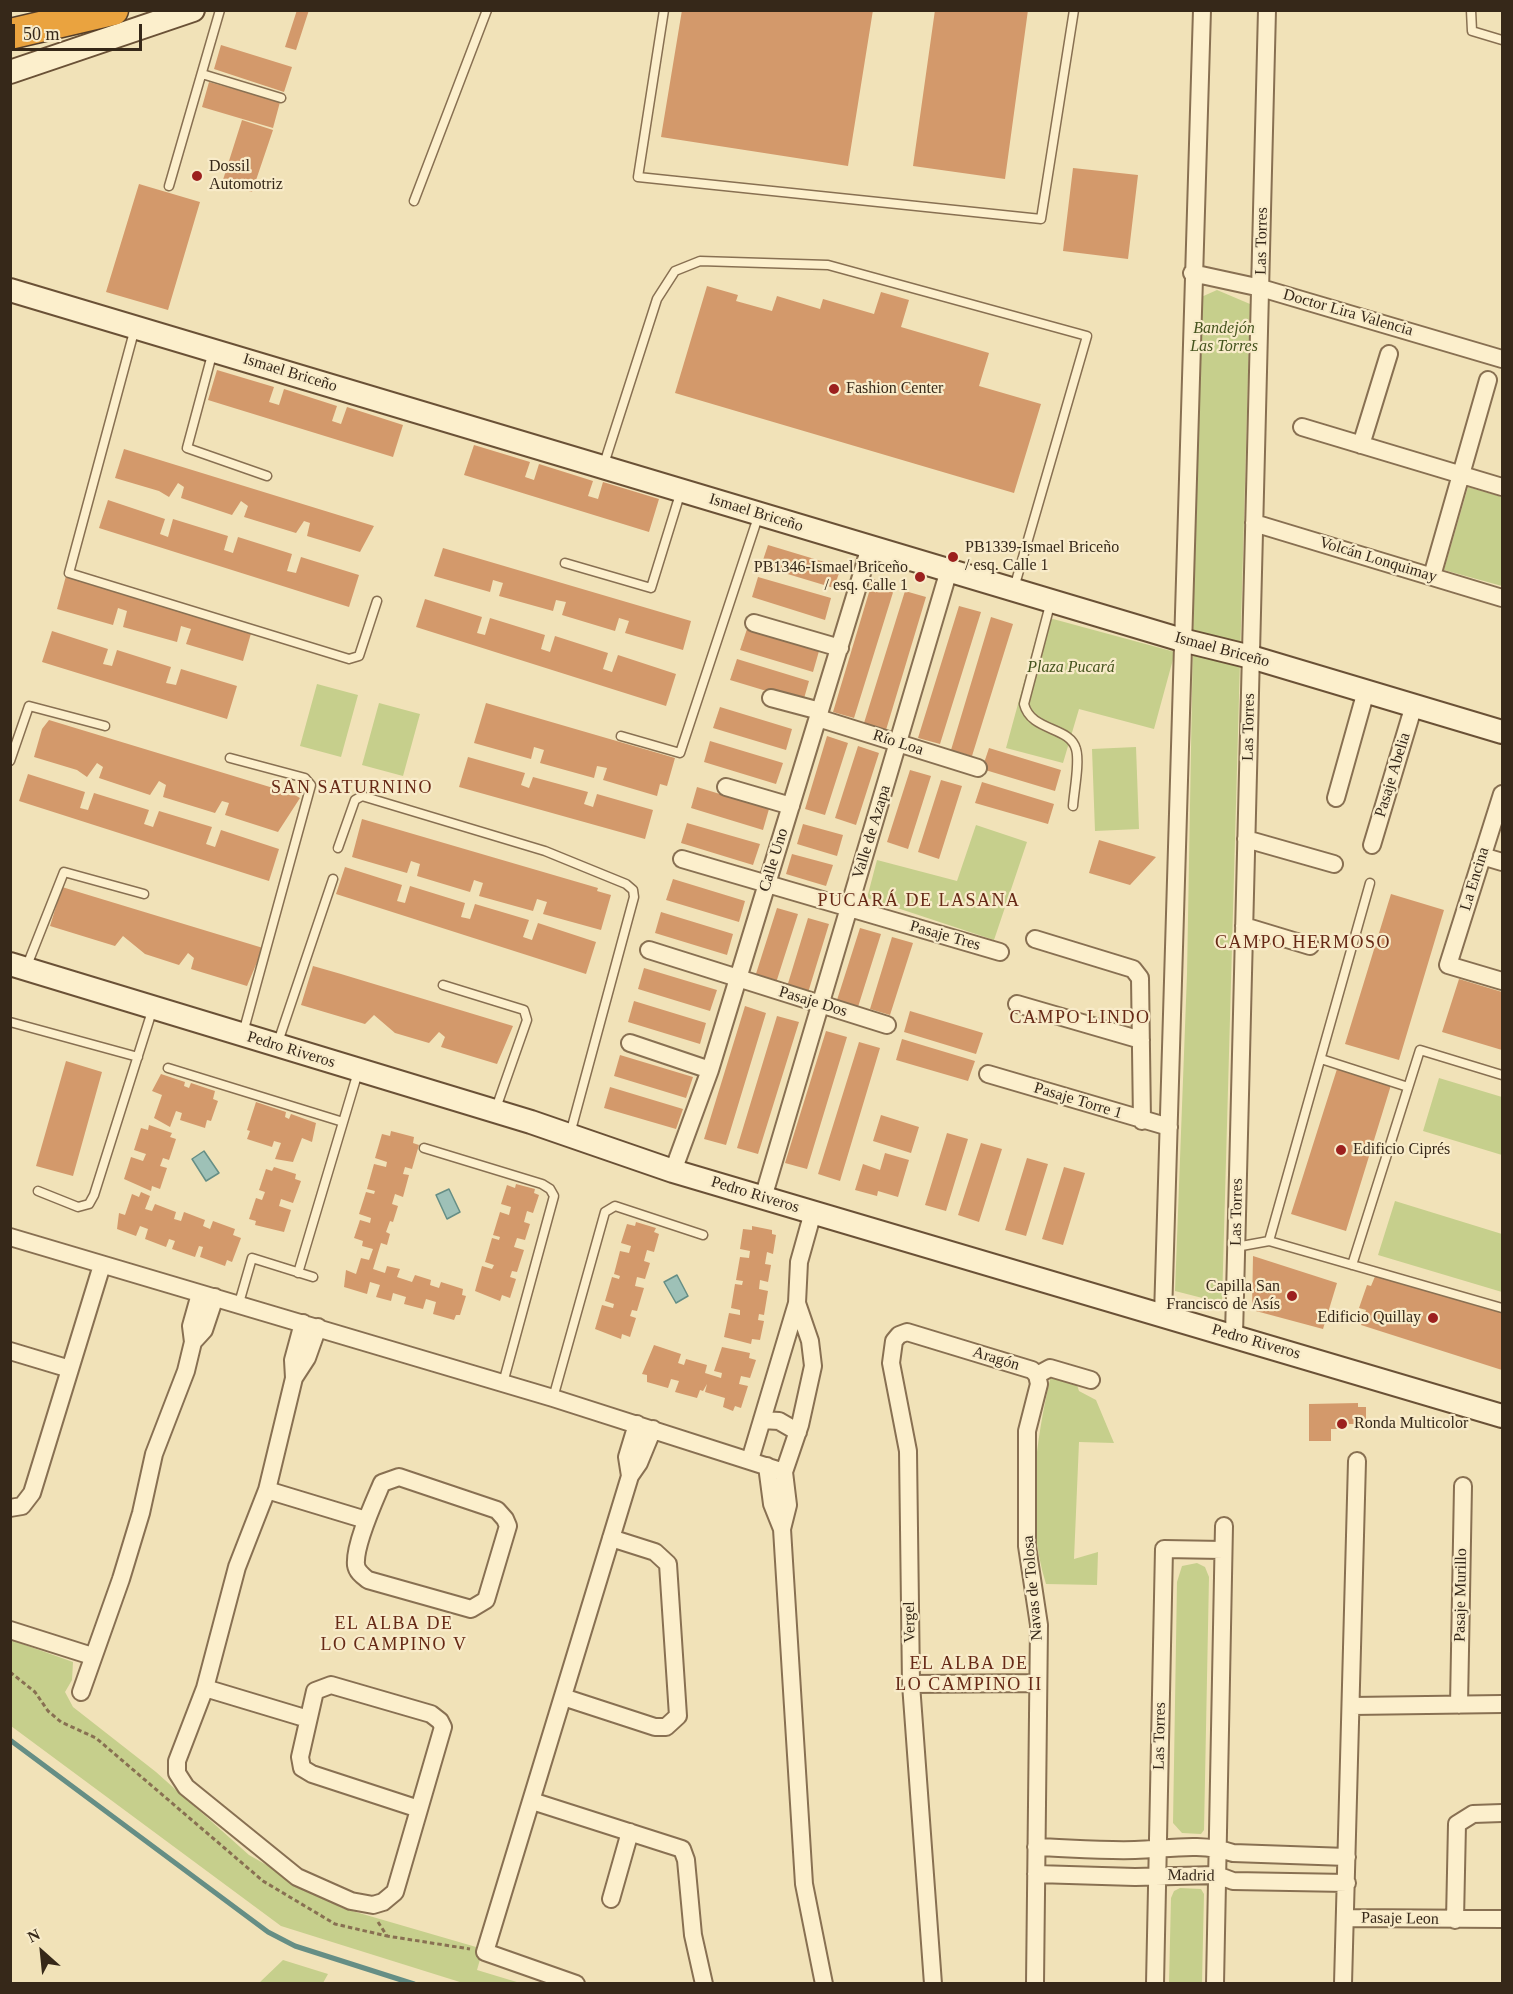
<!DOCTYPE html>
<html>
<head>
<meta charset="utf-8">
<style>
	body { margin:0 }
	#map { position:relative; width:1513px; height:1994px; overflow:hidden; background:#f1e2b8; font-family:Georgia,serif }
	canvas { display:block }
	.frame { position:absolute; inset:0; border:12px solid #362819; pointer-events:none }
	.north { position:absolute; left:12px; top:1922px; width:60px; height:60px; -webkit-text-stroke:4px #f8ebc9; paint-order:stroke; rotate:333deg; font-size:16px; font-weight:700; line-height:24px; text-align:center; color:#362819 }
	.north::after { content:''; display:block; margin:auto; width:21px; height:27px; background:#362819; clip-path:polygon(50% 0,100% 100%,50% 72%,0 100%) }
	.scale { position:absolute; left:12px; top:24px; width:130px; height:27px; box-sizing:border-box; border:3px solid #362819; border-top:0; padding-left:8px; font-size:18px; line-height:21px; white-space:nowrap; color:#362819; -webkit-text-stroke:4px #f8ebc9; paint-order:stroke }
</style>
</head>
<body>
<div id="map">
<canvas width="1513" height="1994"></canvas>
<div class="frame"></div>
<div class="north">N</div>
<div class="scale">50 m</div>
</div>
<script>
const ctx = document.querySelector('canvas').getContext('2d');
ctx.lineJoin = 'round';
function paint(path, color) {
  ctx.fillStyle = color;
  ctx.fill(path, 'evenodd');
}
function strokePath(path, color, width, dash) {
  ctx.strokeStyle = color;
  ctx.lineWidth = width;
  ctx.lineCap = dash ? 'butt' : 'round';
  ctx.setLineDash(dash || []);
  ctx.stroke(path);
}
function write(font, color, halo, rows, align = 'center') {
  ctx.font = font + ' Georgia,serif';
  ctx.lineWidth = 4.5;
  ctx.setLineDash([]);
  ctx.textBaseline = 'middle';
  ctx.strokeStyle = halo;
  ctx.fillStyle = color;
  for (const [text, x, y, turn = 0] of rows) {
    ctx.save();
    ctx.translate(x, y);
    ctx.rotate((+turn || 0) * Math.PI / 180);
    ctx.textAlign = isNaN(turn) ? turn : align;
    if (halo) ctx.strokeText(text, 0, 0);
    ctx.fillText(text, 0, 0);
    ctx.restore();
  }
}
paint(new Path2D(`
	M1217 290 1250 304 1222 1303 1175 1291 1187 974 1199 298Z
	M1468 487 1502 497V586L1444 570Z
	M1042 616 1175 652 1154 729 1079 709 1063 763 1006 748Z
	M317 684 358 695 341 757 300 746Z
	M379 703 420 714 403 776 362 765Z
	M1136 747 1139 829 1095 831 1092 749Z
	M976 825 1027 842 994 940 867 898 877 860 957 881Z
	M1439 1078 1502 1097V1155L1423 1131Z
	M1395 1201 1502 1234V1292L1378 1255Z
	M1051 1375 1076 1382 1079 1391 1096 1400 1114 1443 1079 1442 1074 1559 1098 1552 1097 1585 1046 1584C1025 1515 1035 1445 1051 1375Z
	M1197 1563 1205 1567 1209 1577 1204 1830 1201 1834 1182 1833 1173 1823 1177 1582 1182 1566Z
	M11 1640 73 1662 72 1680 65 1692 73 1707 156 1772 249 1855 342 1908 483 1949 477 1970 520 1983H463L281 1926 11 1726Z
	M1180 1888 1201 1889 1204 1894 1202 1983H1169L1171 1898 1174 1891Z
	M283 1960 328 1974 323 1983H259Z`), '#c6cf8c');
const water = new Path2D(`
	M204 1151 219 1173 206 1181 192 1159Z
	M449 1189 460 1212 447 1219 436 1195Z
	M677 1275 688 1296 676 1303 664 1282Z`);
paint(water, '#9ec1b7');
strokePath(water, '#658e85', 1.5);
strokePath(new Path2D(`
	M10 1740 268 1932 295 1946 414 1984`), '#658e85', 5);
paint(new Path2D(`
	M297 10H309L296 50 285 47Z
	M682 10H873L848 166 661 137Z
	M935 10H1028L1005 179 913 166Z
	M221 45 292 67 284 92 214 69Z
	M209 82 280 102 273 128 202 107Z
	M242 120 273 130 252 192 222 183Z
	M1073 168 1138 175 1128 259 1063 251Z
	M139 184 200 202 168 310 106 292Z
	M707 286 738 295 736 301 772 311 777 296 820 309 823 299 874 314 881 292 909 300 901 327 989 353 979 386 1041 404 1014 493 675 393Z
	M217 370 274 387 269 402 279 405 284 389 337 406 332 421 341 424 347 407 403 425 393 457 208 400Z
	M474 445 530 462 525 477 534 480 539 464 593 481 588 496 598 499 603 482 659 499 649 532 464 475Z
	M124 449 374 526 360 552 307 536 310 523 304 521 296 533 244 517 248 506 241 501 232 515 181 498 184 487 178 483 169 497 159 491 115 478Z
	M108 500 165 519 160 534 168 537 173 519 228 536 224 550 233 553 238 537 292 554 287 571 296 573 301 557 359 575 349 607 99 528Z
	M768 545 841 567 834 588 761 566Z
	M443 548 691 621 683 650 625 633 629 621 619 618 615 631 562 615 566 602 556 600 553 611 499 596 503 583 493 580 490 592 434 576Z
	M66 576 252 630 243 661 186 644 191 629 181 626 177 642 123 627 127 611 118 608 113 625 57 609Z
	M758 577 831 598 825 620 752 597Z
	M873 579 895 586 854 718 833 712Z
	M905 591 926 597 886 730 864 723Z
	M425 599 482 617 477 633 485 635 490 618 545 635 541 649 550 652 555 636 608 653 603 669 612 672 618 655 676 674 666 706 416 627Z
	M959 606 981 612 940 744 918 738Z
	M991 617 1013 624 972 756 951 750Z
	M747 629 819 651 813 672 740 650Z
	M52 631 108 649 103 664 112 666 117 650 171 667 166 683 176 685 181 669 237 686 227 719 42 662Z
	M737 659 809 681 803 702 730 680Z
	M486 703 675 758 667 786 660 784 657 796 603 780 607 768 597 766 594 778 540 763 544 750 534 747 531 759 474 743Z
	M720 707 792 729 786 750 713 728Z
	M49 720 293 794 300 798 278 832 225 815 229 803 222 801 215 813 163 797 166 785 159 781 150 795 99 778 103 767 97 763 87 777 77 770 34 757 42 729Z
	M827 736 848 743 825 815 805 809Z
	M710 741 783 763 776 784 704 762Z
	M858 746 879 753 856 825 835 818Z
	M989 748 1061 770 1055 791 982 769Z
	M468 757 525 773 521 785 529 788 533 777 588 792 584 804 593 807 597 794 653 810 645 839 459 787Z
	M910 770 931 776 908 849 887 842Z
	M28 774 85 792 80 808 88 810 94 793 149 810 144 824 153 827 159 811 212 827 206 844 215 847 221 830 279 849 269 881 19 801Z
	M941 780 962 786 939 859 918 852Z
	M982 782 1054 804 1048 824 975 803Z
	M697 787 769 809 763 830 691 808Z
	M362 819 598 888 597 891 611 895 601 930 543 914 547 902 537 899 533 911 479 896 483 883 474 880 470 892 417 876 420 864 411 861 407 873 352 857Z
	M687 823 760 844 753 865 681 843Z
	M803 824 843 835 837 856 797 844Z
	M1099 840 1156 857 1130 885 1089 873Z
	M792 854 833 865 826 886 786 874Z
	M345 867 402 885 397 901 405 903 410 886 465 903 461 917 470 919 475 904 529 920 523 937 532 940 538 923 596 942 586 974 336 894Z
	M673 879 745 901 739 922 666 900Z
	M62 887 263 948 247 986 191 969 194 958 188 953 179 965 145 954 123 936 115 946 50 926Z
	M1391 894 1444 910 1399 1060 1345 1044Z
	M777 908 798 914 775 986 754 980Z
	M661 912 733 934 727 955 655 933Z
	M808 918 829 924 807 996 786 990Z
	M860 928 881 934 858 1007 837 1000Z
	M892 937 913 943 890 1015 870 1009Z
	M313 966 341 974 513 1026 497 1064 441 1047 445 1037 439 1032 429 1043 395 1033 374 1015 365 1024 301 1005Z
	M644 968 717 990 710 1011 638 989Z
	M1459 979 1502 992V1050L1442 1032Z
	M634 1001 706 1023 700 1044 628 1022Z
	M745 1006 766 1013 726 1145 704 1139Z
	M910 1011 983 1033 976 1054 904 1032Z
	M777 1016 799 1022 758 1154 737 1148Z
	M826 1031 847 1037 807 1169 785 1163Z
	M902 1039 975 1061 968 1081 896 1060Z
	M859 1042 880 1048 840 1181 818 1174Z
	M620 1055 693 1077 686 1098 614 1076Z
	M66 1061 102 1072 73 1176 36 1166Z
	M1337 1069 1391 1085 1346 1231 1291 1214Z
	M161 1074 185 1082 184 1086 189 1088 191 1083 215 1091 213 1099 218 1101 211 1121 207 1120 205 1128 180 1120 182 1113 176 1111 170 1127 154 1118 162 1095 152 1091Z
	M610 1087 683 1109 676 1129 604 1108Z
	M256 1102 286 1112 285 1117 289 1119 291 1114 316 1123 312 1142 302 1138 293 1162 275 1159 281 1143 274 1141 272 1147 247 1139 250 1131 247 1130Z
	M881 1115 919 1127 911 1153 873 1141Z
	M149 1125 172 1133 170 1137 176 1139 169 1160 163 1158 160 1166 167 1168 160 1189 152 1186 151 1191 124 1179 131 1157 143 1161 146 1154 134 1150 141 1128 148 1130Z
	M391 1131 414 1137 413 1143 419 1145 412 1169 405 1167 403 1174 409 1175 403 1197 395 1194 392 1204 398 1206 393 1222 390 1221 386 1232 390 1234 387 1245 381 1243 373 1269 385 1273 387 1266 400 1269 397 1277 412 1282 415 1275 431 1280 430 1285 439 1288 441 1282 463 1289 462 1295 466 1296 460 1315H456L454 1320 433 1314 436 1302 426 1299 423 1309 404 1304 406 1297 393 1293 391 1301 376 1297 380 1285 370 1282 367 1294 344 1287 346 1270 356 1274 361 1258 369 1260 373 1249 362 1246 363 1241 354 1238 360 1220 370 1223 371 1218 359 1214 366 1192 374 1194 375 1191 367 1189 374 1164 386 1167 387 1162 375 1158 382 1134 390 1136Z
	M947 1133 968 1139 946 1211 925 1205Z
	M981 1143 1002 1149 979 1222 958 1215Z
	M885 1153 909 1160 898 1197 878 1191 877 1196 855 1190 863 1164 880 1170Z
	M1027 1158 1048 1164 1026 1236 1005 1230Z
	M274 1167 296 1174 295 1179 301 1181 293 1203 281 1199 279 1206 291 1210 284 1232 255 1225 256 1221 249 1219 256 1198 262 1200 265 1192 259 1190 266 1169 272 1171Z
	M1064 1167 1085 1173 1063 1245 1042 1239Z
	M516 1184 535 1189 534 1193 539 1195 533 1213 527 1211 524 1222 530 1224 525 1240 517 1238 514 1247 524 1250 517 1272 512 1271 510 1277 516 1279 510 1298 502 1295 500 1301 475 1291 482 1266 492 1269 494 1265 485 1262 492 1238 499 1240 500 1237 493 1235 500 1212 509 1215 511 1207 501 1204 507 1185 515 1188Z
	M141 1192 150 1196 145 1209 152 1211 155 1204 176 1212 174 1219 181 1221 184 1212 205 1220 203 1226 210 1229 213 1221 235 1229 233 1235 241 1238 232 1262 227 1260 225 1266 200 1257 203 1247 199 1246 195 1257 172 1249 175 1241 169 1239 166 1247 145 1239 148 1229 140 1226 136 1236 117 1229 119 1213 125 1215 132 1194 139 1197Z
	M636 1222 656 1228 654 1232 659 1234 654 1252 647 1250 644 1261 650 1263 645 1279 637 1277 635 1286 644 1288 637 1311 632 1310 630 1316 636 1318 630 1337 622 1334 621 1339 595 1329 602 1305 613 1308 614 1304 605 1301 612 1277 619 1279 620 1276 614 1274 620 1251 629 1253 631 1246 621 1243 627 1224 635 1226Z
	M752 1226 772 1230V1234L776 1235 773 1254 767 1252 765 1264 771 1265 768 1282 760 1280 759 1289 768 1291 764 1315 759 1314 758 1320 764 1321 760 1340 752 1339 751 1344 724 1337 729 1313 740 1315V1310L731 1308 735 1284 742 1285 743 1281 736 1280 740 1257 749 1258 750 1251 740 1249 743 1229 752 1230Z
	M1253 1256 1337 1283 1323 1329 1252 1310Z
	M1376 1274 1502 1312V1370L1361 1325 1366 1310 1359 1308 1367 1285 1371 1286Z
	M654 1345 681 1354 678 1363 684 1365 686 1359 707 1365 705 1373 721 1378 722 1373 714 1371 722 1347 750 1353 749 1358 756 1360 750 1378 741 1376 739 1384 748 1386 741 1408 735 1406 733 1411 723 1407 725 1398 705 1392 707 1384 703 1391 700 1390 697 1398 675 1392 679 1381 671 1379 668 1388 647 1382V1375L642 1374Z
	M1358 1403V1407H1366V1424H1343L1344 1429H1331V1441H1309V1404Z`), '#d3996b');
const lane = new Path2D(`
	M664 10 638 177 1041 219 1074 10
	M1471 10 1472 31 1502 40
	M202 74 281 98
	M169 186 220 10
	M414 201 487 10
	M135 328 69 573 349 659 359 656 377 601
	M213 351 187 448 267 476
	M603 467 657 299 675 271 700 261 828 265 1087 336 1014 588
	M565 563 651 588 681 491
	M1051 601 1024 704C1031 732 1070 726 1076 749 1080 762 1074 791 1073 806
	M621 736 680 753 759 514
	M230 758 305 778 311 785 243 1033
	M10 761 29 706 105 726
	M338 848 355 800 362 796 545 851 626 884 633 890 634 897 570 1134
	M26 968 64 872 144 894
	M443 985 524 1010 527 1020 495 1111
	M10 1022 138 1057
	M277 1045 333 879
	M1321 1059 1408 1087
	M168 1068 343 1122
	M424 1148 542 1184 550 1189 554 1196 503 1383
	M38 1191 78 1207 89 1204 94 1195 153 1008
	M1269 1241 1502 1308
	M1236 1247 1269 1241 1370 883
	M1352 1265 1420 1050 1502 1075
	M298 1273 358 1072
	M239 1303 252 1258 313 1277
	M553 1398 605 1212 615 1206 703 1235`);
const street = new Path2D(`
	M1192 273 1261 288 1502 359
	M1302 427 1502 487
	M1361 445 1389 354
	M1254 523 1502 598
	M1432 576 1488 380
	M754 623 840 648
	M771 698 820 711
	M818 718 978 768
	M726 787 791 806
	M1502 794 1448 965 1502 981
	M1336 798 1366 691
	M1246 839 1334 864
	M1372 845 1414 705
	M1482 856 1502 862
	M682 859 1000 952
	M1244 926 1310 946
	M1035 939 1133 969 1140 978 1142 1121
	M649 950 887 1025
	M1017 1004 1141 1040
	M630 1043 710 1070
	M988 1074 1169 1127
	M673 1171 710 1070 870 547
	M763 1198 949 570
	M10 1237 553 1398 784 1472
	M797 1303 810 1341 813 1366 800 1425 784 1472 788 1505 782 1529 804 1884 824 1984
	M1163 1316 1202 10
	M303 1323 293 1360 294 1378 267 1490 237 1567 205 1688 177 1761V1773L186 1787 297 1877 351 1901 373 1905 383 1902 395 1892 443 1727 440 1721 431 1714 331 1685 315 1691 300 1757 302 1768 312 1774 419 1809
	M1234 1335 1267 10
	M193 1342 204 1330 215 1297
	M10 1351 70 1369
	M1037 1375 1050 1368 1091 1380
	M294 1378 307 1358 318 1327
	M762 1420 779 1421 798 1432
	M750 1460 797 1303 799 1262 813 1212
	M767 1466 772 1504 782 1529
	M630 1476 627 1457 637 1424
	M399 1477 497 1510 505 1519 508 1526 486 1600 471 1609 368 1580C363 1576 357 1572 356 1565 354 1545 374 1502 382 1483Z
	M267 1490 366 1520
	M10 1508 22 1506 32 1493 102 1265
	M10 1630 92 1656
	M911 1684 1037 1683
	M205 1688 308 1719
	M81 1692 121 1579 141 1513 154 1454 186 1371 193 1342 191 1326 200 1294
	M563 1697 655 1727H666L678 1716 668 1564 655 1552 611 1538
	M1459 1705 1463 1486
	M1352 1706 1502 1704
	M532 1801 682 1849 686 1860 693 1935 704 1984
	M1036 1847C1069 1848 1102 1851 1135 1850 1168 1849 1201 1842 1233 1853L1347 1857
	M1036 1874 1135 1877 1217 1875 1233 1881 1347 1883
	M611 1899 630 1832
	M1345 1918 1502 1919
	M1455 1920 1457 1824 1473 1814 1502 1813
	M576 1984 485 1952 630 1476 639 1463 653 1429
	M933 1984 911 1684 908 1451 891 1363 894 1341 899 1335 907 1332 1032 1370 1037 1375
	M1035 1984 1039 1625 1027 1546V1431L1039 1384 1037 1375
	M1155 1984 1164 1549 1223 1550
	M1215 1984 1224 1526
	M1343 1984 1357 1461`);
const secondary = new Path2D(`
	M10 72 193 10
	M10 290 1182 640 1251 657 1502 732
	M10 964 531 1122 673 1171 1502 1416`);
const highway = new Path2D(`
	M10 34 113 10`);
strokePath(lane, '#887052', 11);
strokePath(street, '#887052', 20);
strokePath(secondary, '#6a5136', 26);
strokePath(highway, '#553e28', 33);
strokePath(new Path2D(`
	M10 1672 35 1692 48 1711 61 1722 96 1738 263 1881 335 1924 387 1936
	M378 1922 387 1936 470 1949`), '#887052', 3, [4.5, 3]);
strokePath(lane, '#fcefcc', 8);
strokePath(street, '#fcefcc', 16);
strokePath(secondary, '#fcefcc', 22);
strokePath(highway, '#eaa33f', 30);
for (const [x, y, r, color] of [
	[197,176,6,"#9c201e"],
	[834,389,6,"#9c201e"],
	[953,557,6,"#9c201e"],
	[920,577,6,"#9c201e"],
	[1341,1150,6,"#9c201e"],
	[1292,1296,6,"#9c201e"],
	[1433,1318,6,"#9c201e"],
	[1342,1424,6,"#9c201e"]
]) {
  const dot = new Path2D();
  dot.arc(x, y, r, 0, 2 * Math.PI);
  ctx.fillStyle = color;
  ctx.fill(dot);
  strokePath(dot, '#f8ebc9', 2);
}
write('16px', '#362819', '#f8ebc9', [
	["Dossil",209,167],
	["Automotriz",209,185],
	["Fashion Center",846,389],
	["PB1339-Ismael Briceño",965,548],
	["/ esq. Calle 1",965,566],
	["PB1346-Ismael Briceño",908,568,"right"],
	["/ esq. Calle 1",908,586,"right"],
	["Edificio Ciprés",1353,1150],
	["Capilla San",1280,1287,"right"],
	["Francisco de Asís",1280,1305,"right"],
	["Edificio Quillay",1421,1318,"right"],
	["Ronda Multicolor",1354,1424]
], 'left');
write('16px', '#362819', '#f8ebc9', [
	["Las Torres",1262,241,-89],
	["Doctor Lira Valencia",1348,313,16],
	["Ismael Briceño",290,373,17],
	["Ismael Briceño",756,513,17],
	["Volcán Lonquimay",1378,560,17],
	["Ismael Briceño",1222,650,15],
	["Las Torres",1249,727,-89],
	["Río Loa",898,743,18],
	["Pasaje Abelia",1393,775,-73],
	["Valle de Azapa",872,832,-73],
	["Calle Uno",774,860,-73],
	["La Encina",1475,879,-73],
	["Pasaje Tres",945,936,16],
	["Pasaje Dos",813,1002,17],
	["Pedro Riveros",291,1050,17],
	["Pasaje Torre 1",1078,1101,17],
	["Pedro Riveros",755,1195,17],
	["Las Torres",1237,1212,-89],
	["Pedro Riveros",1256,1342,16],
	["Aragón",996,1359,17],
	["Navas de Tolosa",1033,1588,-95],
	["Pasaje Murillo",1461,1595,-89],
	["Vergel",910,1622,-91],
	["Las Torres",1160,1736,-89],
	["Madrid",1191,1876,1],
	["Pasaje Leon",1400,1919,1]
]);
write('italic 16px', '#45541e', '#f8ebc9', [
	["Bandejón",1224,329],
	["Las Torres",1224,347],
	["Plaza Pucará",1071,668]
]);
ctx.letterSpacing = '1.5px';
write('18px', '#662815', '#f8ebc9', [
	["SAN SATURNINO",352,788],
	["PUCARÁ DE LASANA",919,901],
	["CAMPO HERMOSO",1303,943],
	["CAMPO LINDO",1080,1018],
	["EL ALBA DE",394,1624],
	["LO CAMPINO V",394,1645],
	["EL ALBA DE",969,1664],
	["LO CAMPINO II",969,1685]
]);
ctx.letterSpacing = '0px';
</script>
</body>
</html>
